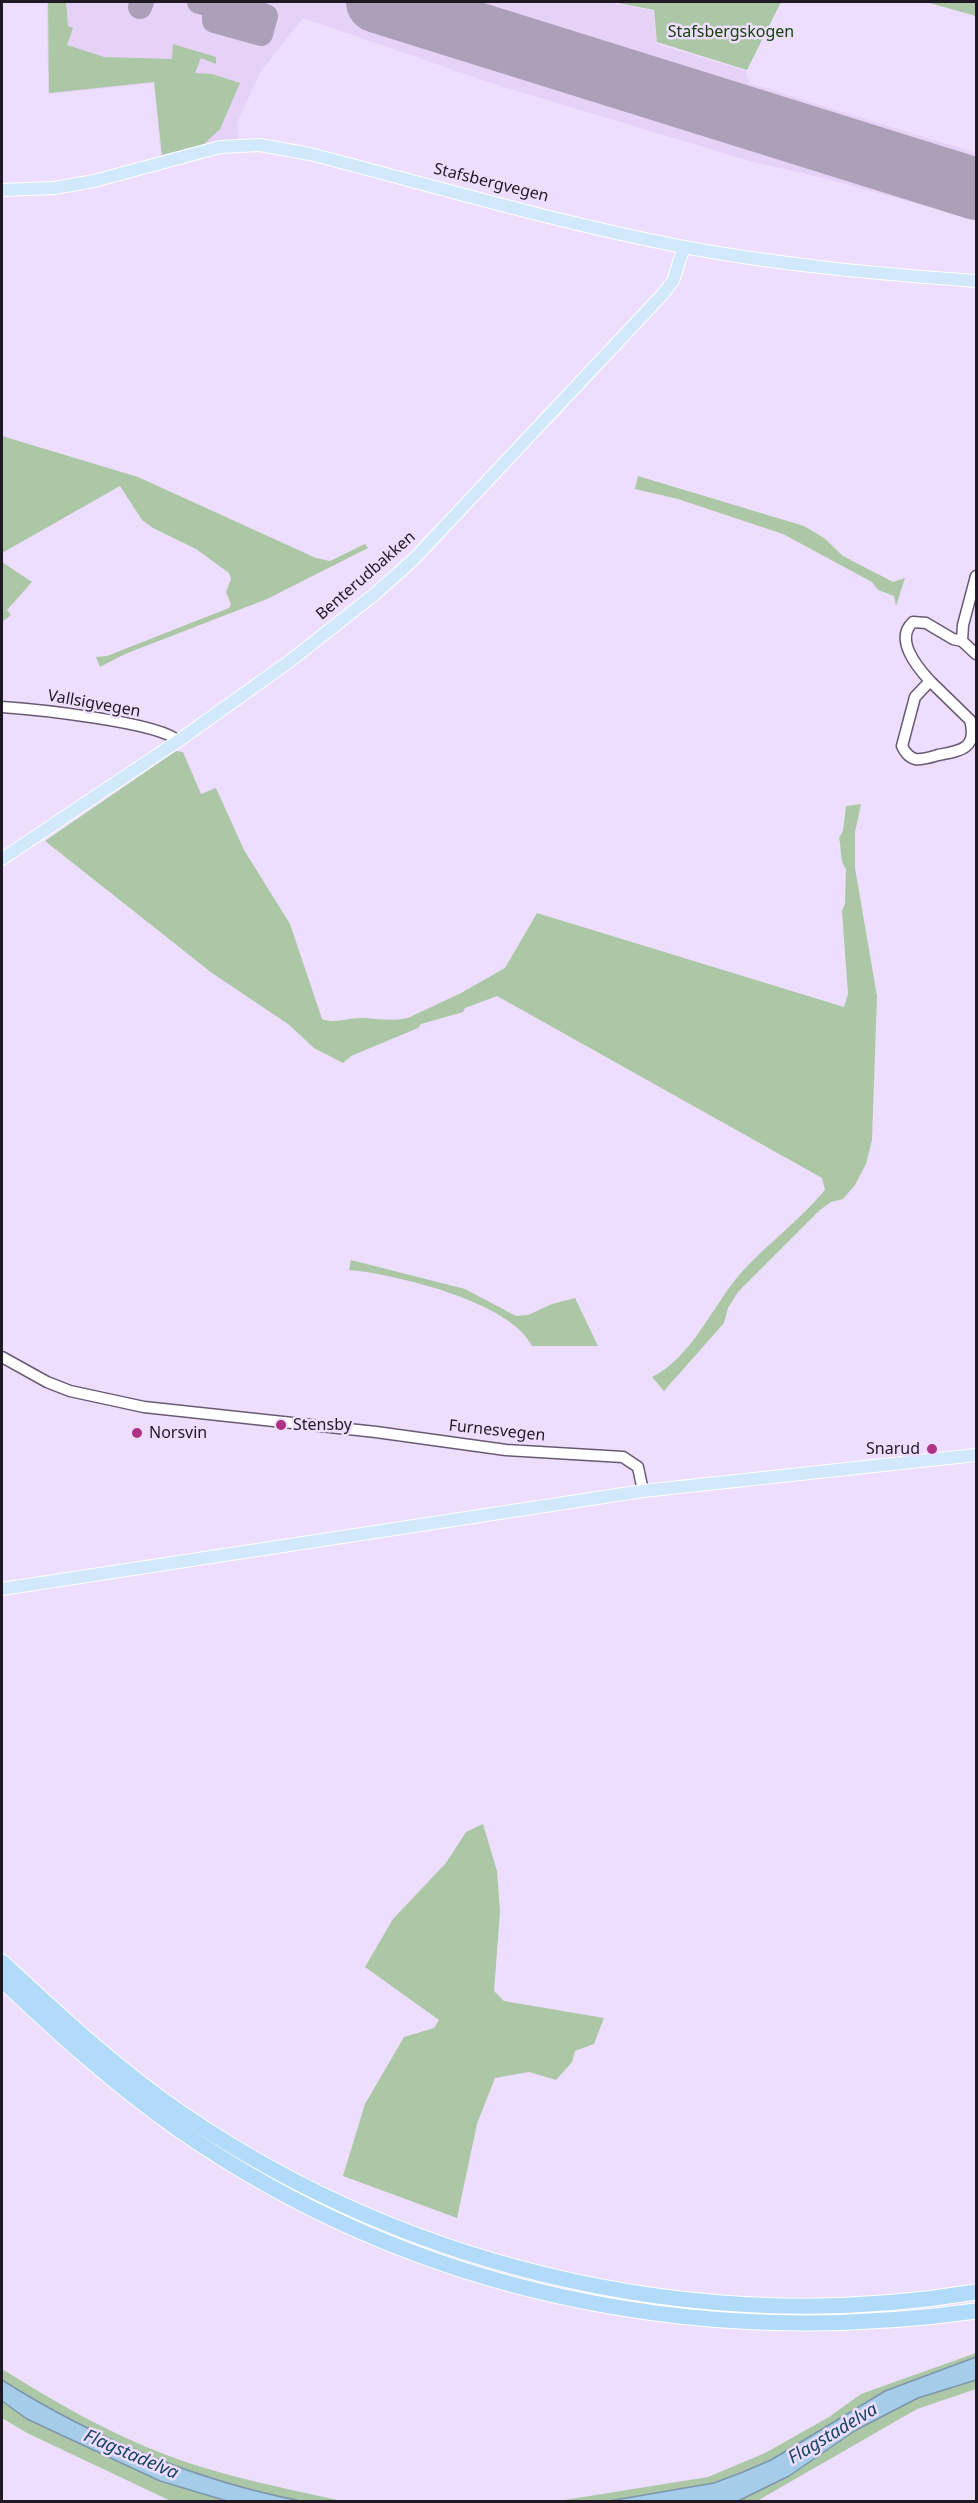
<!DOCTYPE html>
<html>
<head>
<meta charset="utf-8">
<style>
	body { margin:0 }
	#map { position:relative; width:978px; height:2503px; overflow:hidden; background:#eedefd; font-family:"Noto Sans",sans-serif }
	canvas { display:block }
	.frame { position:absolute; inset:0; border:3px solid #1f1924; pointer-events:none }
</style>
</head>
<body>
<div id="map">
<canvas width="978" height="2503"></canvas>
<div class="frame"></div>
</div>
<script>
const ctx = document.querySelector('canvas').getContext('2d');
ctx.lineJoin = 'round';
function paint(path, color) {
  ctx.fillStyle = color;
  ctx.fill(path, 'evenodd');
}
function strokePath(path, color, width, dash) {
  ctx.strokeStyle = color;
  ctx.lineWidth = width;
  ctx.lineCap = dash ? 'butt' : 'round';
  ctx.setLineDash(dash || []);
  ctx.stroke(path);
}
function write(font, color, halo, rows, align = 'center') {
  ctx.font = font + ' "Noto Sans",sans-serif';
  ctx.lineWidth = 5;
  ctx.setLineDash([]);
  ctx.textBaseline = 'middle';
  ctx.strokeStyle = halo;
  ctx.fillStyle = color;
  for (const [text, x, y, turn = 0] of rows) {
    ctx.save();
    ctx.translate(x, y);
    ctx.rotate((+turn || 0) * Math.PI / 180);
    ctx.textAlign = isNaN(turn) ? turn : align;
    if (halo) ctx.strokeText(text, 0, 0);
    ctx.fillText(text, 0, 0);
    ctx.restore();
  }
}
paint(new Path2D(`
	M47 2H607L653 11 657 44 746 71 749 83 976 153V220L823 178 753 162 497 85 303 18 261 71 237 123 239 141 214 143 161 156 154 83 48 94Z`), '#e6d2f7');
paint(new Path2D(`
	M48 2H66L68 26 73 28 67 45 104 57 172 59 173 44 216 57V64L201 58 195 73 212 74 240 83 220 129 204 144 162 155 154 82 49 93Z
	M613 2H781L747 70 657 42 654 10Z
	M926 2H976V16Z
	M2 436 138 477 316 558 330 561 365 544 368 548 267 599 125 654 100 667 96 657 107 656 229 608 231 604 226 592 231 579 229 573 196 549 153 528 142 520 120 486 2 553Z
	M638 476 804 526 824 538 843 556 893 582 905 578 896 606 894 596 878 590 872 582 783 534 678 499 635 489Z
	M2 562 32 582 7 610 11 615 2 622Z
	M176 751 183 752 201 794 216 788 244 850 290 924 322 1019C335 1024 347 1018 360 1018 377 1018 390 1022 408 1018L461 993 505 968 537 913 844 1007 848 994 842 911 845 904 846 869C839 861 842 848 839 838L843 831 846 806 861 804 855 832V868L877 996 872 1140 866 1164 855 1185 843 1199 831 1202 820 1210 738 1292 728 1308 724 1323 664 1391 652 1377C692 1357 711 1308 740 1274 767 1244 799 1221 825 1190L822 1178 497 996 465 1008 463 1012 421 1024 418 1028 351 1056 343 1063 314 1048 288 1024 212 973 45 841Z
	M351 1260 465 1289 516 1316 528 1315 552 1304 575 1298 598 1346H532C511 1302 395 1274 349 1270Z
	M483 1824 497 1871 500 1911 494 1991 504 2001 604 2018 594 2044 575 2051 572 2062 556 2080 529 2072 495 2078 477 2124 457 2218 343 2176 365 2104 404 2037 434 2028 439 2020 365 1967 393 1919 446 1863 466 1832Z
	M976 2353V2389L917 2409 757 2501 552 2502 708 2477 765 2453 829 2417 861 2394Z
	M2 2369C55 2402 110 2434 169 2456 225 2477 284 2488 342 2501L173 2502 27 2433 2 2418Z`), '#abc7a5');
const water = new Path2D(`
	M976 2357V2380L918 2398 856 2430 789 2476 738 2501H609L714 2483 743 2472 771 2460 885 2391Z
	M2 2380C94 2438 194 2480 301 2501H227L160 2481 27 2419 2 2401Z`);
paint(water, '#a5cce9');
strokePath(water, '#7d96ae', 1.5);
strokePath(new Path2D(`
	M199 2 210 5H226L230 2
	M444 2 457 27
	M140 7 142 2
	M214 14V21L261 34 266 16 237 6 234 2`), '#aca0b8', 24);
strokePath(new Path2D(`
	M377 2 976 189`), '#aca0b8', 62);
const minor = new Path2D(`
	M962 641 963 625 976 576
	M930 681 970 720C978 749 960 751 938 755 931 757 922 760 915 759 908 757 905 752 902 746L915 697Z
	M930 681C917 667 894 639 913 622L926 623 953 639 962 641 976 654
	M2 707C32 709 160 722 178 741
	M2 1357 47 1382 70 1391 144 1407 376 1432 506 1450 623 1457 638 1467 643 1491`);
const major = new Path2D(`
	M2 190 54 188 94 181 220 147 260 145 310 154C434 186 558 223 684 247 780 265 879 274 976 281
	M2 859 178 741 290 661 375 594 414 559 662 295 673 281 684 247
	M2 1589 643 1491 976 1455`);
const highway = new Path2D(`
	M2 1962C61 2017 120 2072 187 2117 417 2272 703 2337 976 2292
	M2 1980C58 2033 115 2085 178 2129 414 2293 694 2350 976 2311`);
strokePath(minor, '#685a74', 13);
strokePath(major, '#fff', 14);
strokePath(highway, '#fff', 17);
strokePath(minor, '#fff', 10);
strokePath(major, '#d1e9fb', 12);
strokePath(highway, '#b2dbf9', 15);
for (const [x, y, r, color] of [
	[281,1425,6,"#af3385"],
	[137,1433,6,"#af3385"],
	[932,1449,6,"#af3385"]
]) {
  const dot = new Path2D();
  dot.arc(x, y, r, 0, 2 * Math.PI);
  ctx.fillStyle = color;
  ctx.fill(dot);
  strokePath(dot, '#eedefd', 2);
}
write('16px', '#19400f', '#eedefd', [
	["Stafsbergskogen",731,32]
]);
write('16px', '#1f1924', '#eedefd', [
	["Stafsbergvegen",491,183,14],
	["Benterudbakken",366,576,-41],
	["Vallsigvegen",94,704,10],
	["Furnesvegen",497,1431,6]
]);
write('16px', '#1f1924', '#eedefd', [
	["Stensby",293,1425],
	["Norsvin",149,1433],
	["Snarud",920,1449,"right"]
], 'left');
write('italic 18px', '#164361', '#eedefd', [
	["Flagstadelva",833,2434,-31],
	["Flagstadelva",131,2455,23]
]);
</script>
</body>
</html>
